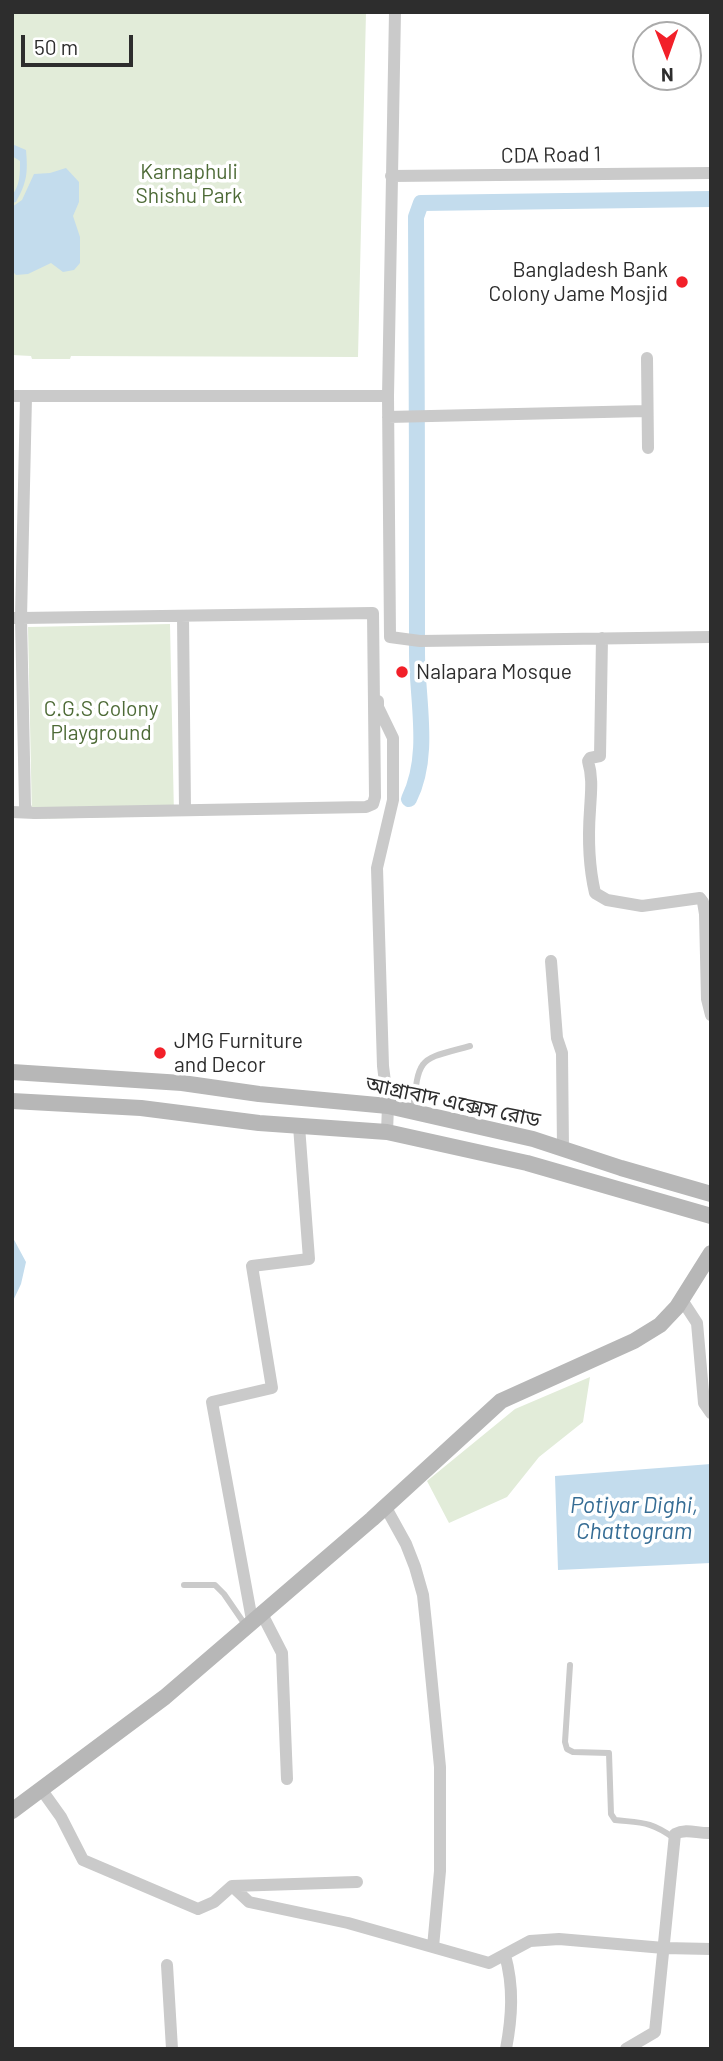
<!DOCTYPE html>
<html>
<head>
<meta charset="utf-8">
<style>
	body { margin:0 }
	#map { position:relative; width:723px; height:2061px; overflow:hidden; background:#fff; font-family:Barlow,sans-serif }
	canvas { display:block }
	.frame { position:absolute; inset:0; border:14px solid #2d2d2d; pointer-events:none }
	.north { position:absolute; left:632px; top:21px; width:70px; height:70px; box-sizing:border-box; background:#fff; border:2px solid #ababab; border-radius:50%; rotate:179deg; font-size:19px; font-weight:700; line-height:28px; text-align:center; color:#2d2d2d }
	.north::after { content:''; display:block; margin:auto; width:24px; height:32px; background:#f22029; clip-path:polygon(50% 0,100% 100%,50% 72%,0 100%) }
	.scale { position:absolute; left:21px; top:35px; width:112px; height:32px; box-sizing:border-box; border:4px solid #2d2d2d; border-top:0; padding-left:9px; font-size:21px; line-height:24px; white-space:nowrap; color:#2d2d2d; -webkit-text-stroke:5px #fff; paint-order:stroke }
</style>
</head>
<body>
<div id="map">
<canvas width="723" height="2061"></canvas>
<div class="frame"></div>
<div class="north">N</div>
<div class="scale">50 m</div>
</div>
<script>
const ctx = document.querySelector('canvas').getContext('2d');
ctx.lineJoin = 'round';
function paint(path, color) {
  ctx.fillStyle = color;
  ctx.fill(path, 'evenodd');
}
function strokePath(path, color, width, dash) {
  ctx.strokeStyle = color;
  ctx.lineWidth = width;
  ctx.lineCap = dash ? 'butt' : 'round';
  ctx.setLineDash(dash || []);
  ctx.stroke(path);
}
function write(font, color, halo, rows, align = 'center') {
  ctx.font = font + ' Barlow,"Noto Sans Bengali",sans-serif';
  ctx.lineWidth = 7;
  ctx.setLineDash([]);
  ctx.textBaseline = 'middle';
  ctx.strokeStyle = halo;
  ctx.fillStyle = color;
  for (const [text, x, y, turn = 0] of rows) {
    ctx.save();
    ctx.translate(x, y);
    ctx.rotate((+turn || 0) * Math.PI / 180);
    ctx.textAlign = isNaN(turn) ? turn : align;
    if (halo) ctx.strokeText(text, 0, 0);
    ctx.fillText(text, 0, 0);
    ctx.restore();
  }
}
paint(new Path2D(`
	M12 12H366L358 357 71 356 70 359H32L31 356 12 355Z
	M170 624 174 816 32 819 28 627Z
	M590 1377 583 1422 539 1457 507 1497 449 1523 427 1481 515 1409Z`), '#e2ecd9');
paint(new Path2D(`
	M12 144 26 150C28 173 27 182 16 202L12 203V195C20 186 20 173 20 161L12 156Z
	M66 168 79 182V202L73 216 80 237V263L74 270 63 272 51 263 28 274 16 275 12 271V207L22 200 34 174 50 173Z
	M12 1236 26 1262 21 1284 12 1303Z
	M711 1464V1563L558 1570 555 1476Z`), '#c3dced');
strokePath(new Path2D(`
	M409 799C431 755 417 700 417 653 418 508 416 362 416 217L421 203 711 199`), '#c3dced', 16);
strokePath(new Path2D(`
	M413 1110C419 1055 419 1060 470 1046
	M184 1585H215L224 1594 246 1626
	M570 1665 565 1742 567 1749 573 1752 609 1753 611 1814 615 1820C642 1823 650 1821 674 1838`), '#cacaca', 6);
strokePath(new Path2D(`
	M395 12 388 396 390 637 420 641 711 637
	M391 176 711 173
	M647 358 648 448
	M12 396H388
	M388 417 646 411
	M183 616 185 810
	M12 618H21L25 806 27 811
	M602 638 600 756 590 758 588 761C593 778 591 792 590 810 588 837 589 867 595 893L607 900 642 906 700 898 703 902 705 914 707 999 711 1015
	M378 701V707L393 738V800L377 868 383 1066 388 1106 387 1132
	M12 812 35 813 366 807 373 804 375 797 373 613 21 618 26 397
	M551 961 557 1038 562 1053 563 1149
	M682 1300 697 1323 704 1403 711 1413
	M385 1506 406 1544 415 1567 423 1595 427 1633 440 1767V1871L433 1947
	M261 1612 282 1653 287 1779
	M252 1620 212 1402 272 1388 252 1266 309 1259 299 1126
	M41 1789 61 1817 83 1860 198 1909 214 1902 232 1886 357 1882
	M232 1886 249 1902 348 1923 489 1963 530 1941 559 1939 664 1948 711 1949
	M505 1955C514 1987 512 2017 506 2049
	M167 1965 172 2049
	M626 2049 655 2032 675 1834C687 1828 698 1834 711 1833`), '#cacaca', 12);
strokePath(new Path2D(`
	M12 1072 182 1083 259 1094 388 1106 533 1139 621 1168 711 1194
	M12 1101 141 1108 259 1123 387 1132 527 1163 711 1216
	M12 1811 165 1697 372 1519 501 1401 634 1341 660 1325 677 1307 711 1253`), '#b7b7b7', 16);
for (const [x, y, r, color] of [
	[682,282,7,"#f22029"],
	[402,672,7,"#f22029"],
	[160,1053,7,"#f22029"]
]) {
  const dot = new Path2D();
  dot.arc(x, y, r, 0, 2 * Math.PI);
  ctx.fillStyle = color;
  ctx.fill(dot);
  strokePath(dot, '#fff', 2.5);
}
write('21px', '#2d2d2d', '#fff', [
	["CDA Road 1",551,155,-1],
	["আগ্রাবাদ এক্সেস রোড",453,1102,12]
]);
write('21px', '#4e6b37', '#fff', [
	["Karnaphuli",189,172],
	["Shishu Park",189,196],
	["C.G.S Colony",101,709],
	["Playground",101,733]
]);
write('21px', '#2d2d2d', '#fff', [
	["Bangladesh Bank",668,270,"right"],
	["Colony Jame Mosjid",668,294,"right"],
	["Nalapara Mosque",416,672],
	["JMG Furniture",174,1041],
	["and Decor",174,1065]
], 'left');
write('italic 23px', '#356c94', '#fff', [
	["Potiyar Dighi,",634,1505],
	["Chattogram",634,1531]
]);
</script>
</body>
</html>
